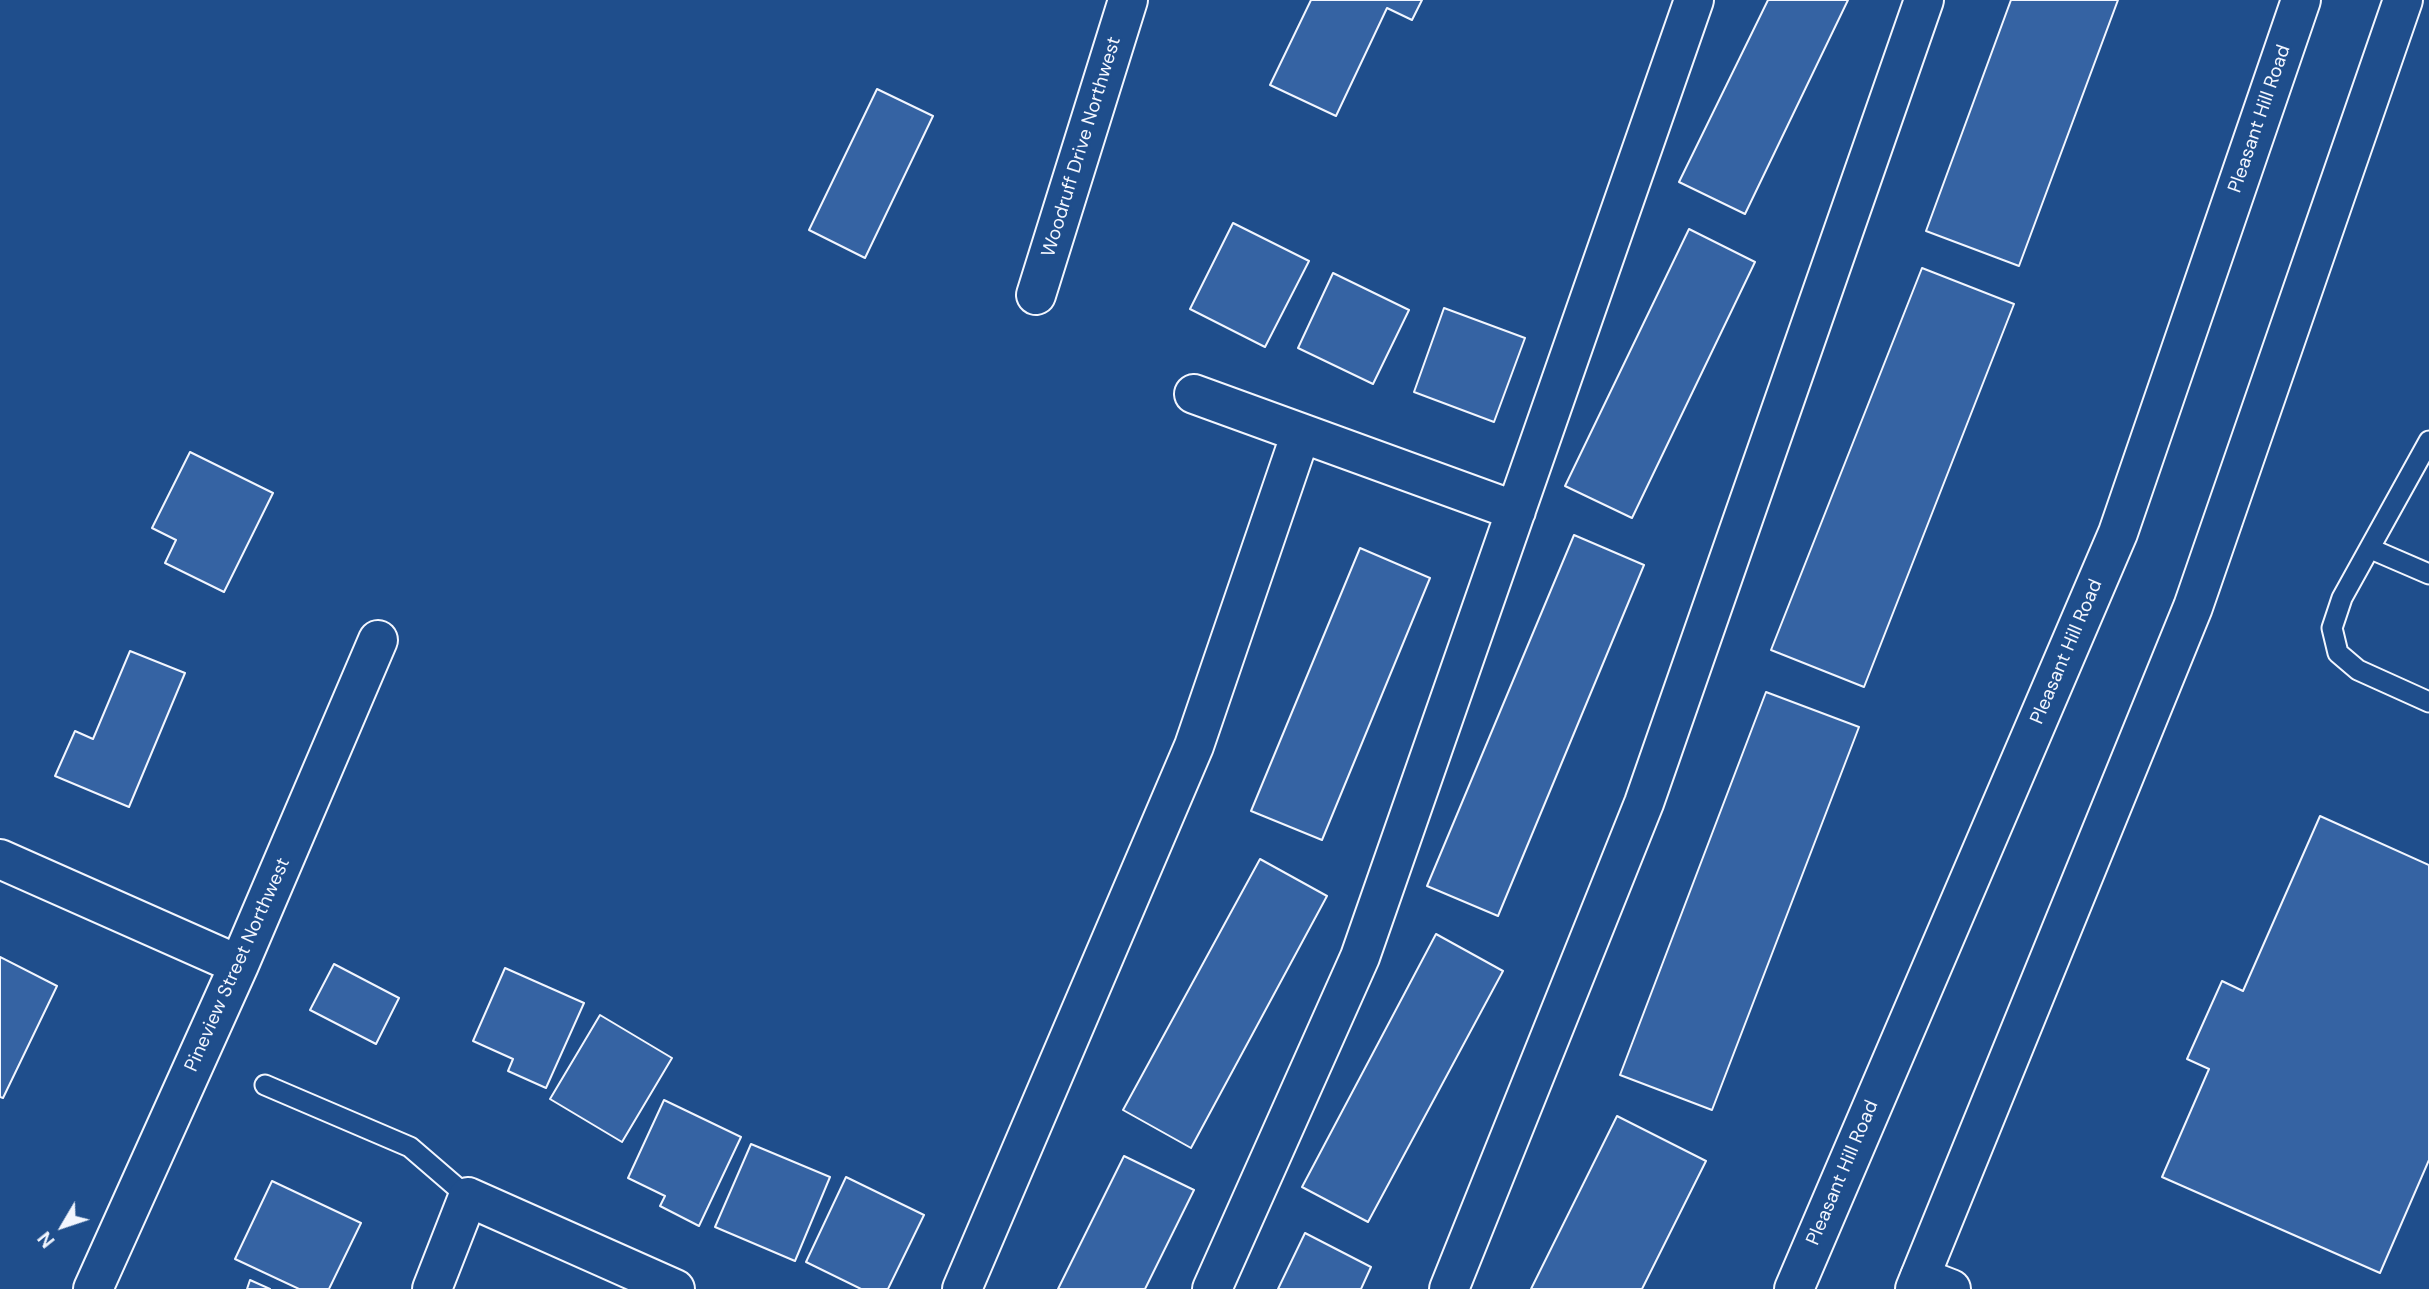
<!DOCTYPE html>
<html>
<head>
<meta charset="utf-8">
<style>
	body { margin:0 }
	#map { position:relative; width:2429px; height:1289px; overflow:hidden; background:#1f4e8c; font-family:"DM Sans",sans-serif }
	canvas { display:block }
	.north { position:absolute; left:28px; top:1191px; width:70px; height:70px; -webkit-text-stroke:5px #1f4e8c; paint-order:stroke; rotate:231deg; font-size:19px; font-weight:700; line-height:28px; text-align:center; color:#f2f6ff }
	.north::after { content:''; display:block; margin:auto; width:24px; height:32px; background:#f2f6ff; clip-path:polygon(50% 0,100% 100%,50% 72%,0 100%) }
</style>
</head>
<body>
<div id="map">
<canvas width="2429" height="1289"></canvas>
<div class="north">N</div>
</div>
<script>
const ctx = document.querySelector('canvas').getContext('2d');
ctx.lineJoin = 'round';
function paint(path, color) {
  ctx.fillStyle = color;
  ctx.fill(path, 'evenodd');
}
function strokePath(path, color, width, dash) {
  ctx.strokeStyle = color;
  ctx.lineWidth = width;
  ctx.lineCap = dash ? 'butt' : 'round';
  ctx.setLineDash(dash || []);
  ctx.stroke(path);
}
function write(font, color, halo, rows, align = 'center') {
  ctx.font = font + ' "DM Sans",sans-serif';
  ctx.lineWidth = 5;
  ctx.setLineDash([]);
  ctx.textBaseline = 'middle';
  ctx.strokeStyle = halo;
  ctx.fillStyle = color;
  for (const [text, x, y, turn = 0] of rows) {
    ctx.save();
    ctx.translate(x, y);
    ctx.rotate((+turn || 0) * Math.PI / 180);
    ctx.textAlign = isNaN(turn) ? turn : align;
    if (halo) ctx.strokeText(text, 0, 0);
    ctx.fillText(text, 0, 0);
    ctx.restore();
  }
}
const building = new Path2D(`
	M1311 0H1422L1412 20 1387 8 1336 116 1270 85Z
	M1768 0H1848L1745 214 1679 182Z
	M2011 0H2118L2019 266 1926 231Z
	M877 89 933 116 865 258 809 230Z
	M1233 223 1309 261 1265 347 1190 309Z
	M1689 229 1755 262 1632 518 1565 486Z
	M1922 268 2014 304 1864 687 1771 650Z
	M1333 273 1409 310 1373 384 1298 348Z
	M1444 308 1525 338 1494 422 1414 392Z
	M190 452 273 493 224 592 165 563 176 540 152 528Z
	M1574 535 1644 565 1498 916 1427 886Z
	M1360 548 1430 578 1322 840 1251 811Z
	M130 651 185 673 129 807 55 776 75 731 93 739Z
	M1766 692 1859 727 1712 1110 1620 1075Z
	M2320 816 2429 865V1160L2380 1273 2162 1177 2209 1069 2187 1059 2222 981 2243 991Z
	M1260 859 1327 896 1191 1148 1123 1110Z
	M1436 934 1503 971 1368 1222 1302 1187Z
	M0 957 57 986 3 1098 0 1097Z
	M334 964 399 998 376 1044 310 1010Z
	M505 968 584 1003 546 1088 508 1071 513 1059 473 1041Z
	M600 1015 672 1058 622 1142 550 1099Z
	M664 1100 741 1137 699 1226 660 1206 665 1196 628 1178Z
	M1617 1116 1706 1161 1642 1289H1531Z
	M751 1144 830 1177 795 1261 715 1227Z
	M1124 1156 1194 1190 1145 1289H1058Z
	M846 1177 924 1215 888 1289H861L806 1262Z
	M272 1181 361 1223 329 1289H299L235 1259Z
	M1305 1233 1371 1267 1361 1289H1278Z
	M250 1280 270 1289H247Z`);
paint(building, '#3563a3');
strokePath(building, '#f2f6ff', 2);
const service = new Path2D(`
	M2429 441 2342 598 2332 628 2338 653 2358 670 2429 702
	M2371 549 2429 574
	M265 1085 410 1147 468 1197`);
const minor = new Path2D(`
	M1036 295 1128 0
	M1194 394 1516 511
	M0 859 239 965
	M1920 1277 1951 1289
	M93 1289 239 965 378 640
	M432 1289 468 1197 675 1289
	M962 1289 1194 746 1301 433
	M1212 1289 1360 957 1694 0
	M1449 1289 1644 803 1924 0`);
const trunk = new Path2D(`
	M1794 1289 2118 533 2301 0
	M1915 1289 2193 607 2403 0`);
strokePath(service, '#f2f6ff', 23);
strokePath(minor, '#f2f6ff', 42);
strokePath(trunk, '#f2f6ff', 42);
strokePath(service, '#1f4e8c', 19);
strokePath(minor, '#1f4e8c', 38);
strokePath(trunk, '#1f4e8c', 38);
write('19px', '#f2f6ff', '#1f4e8c', [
	["Pleasant Hill Road",2260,119,-71],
	["Woodruff Drive Northwest",1082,147,-73],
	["Pleasant Hill Road",2067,652,-67],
	["Pineview Street Northwest",238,965,-66],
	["Pleasant Hill Road",1843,1173,-67]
]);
</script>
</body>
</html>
